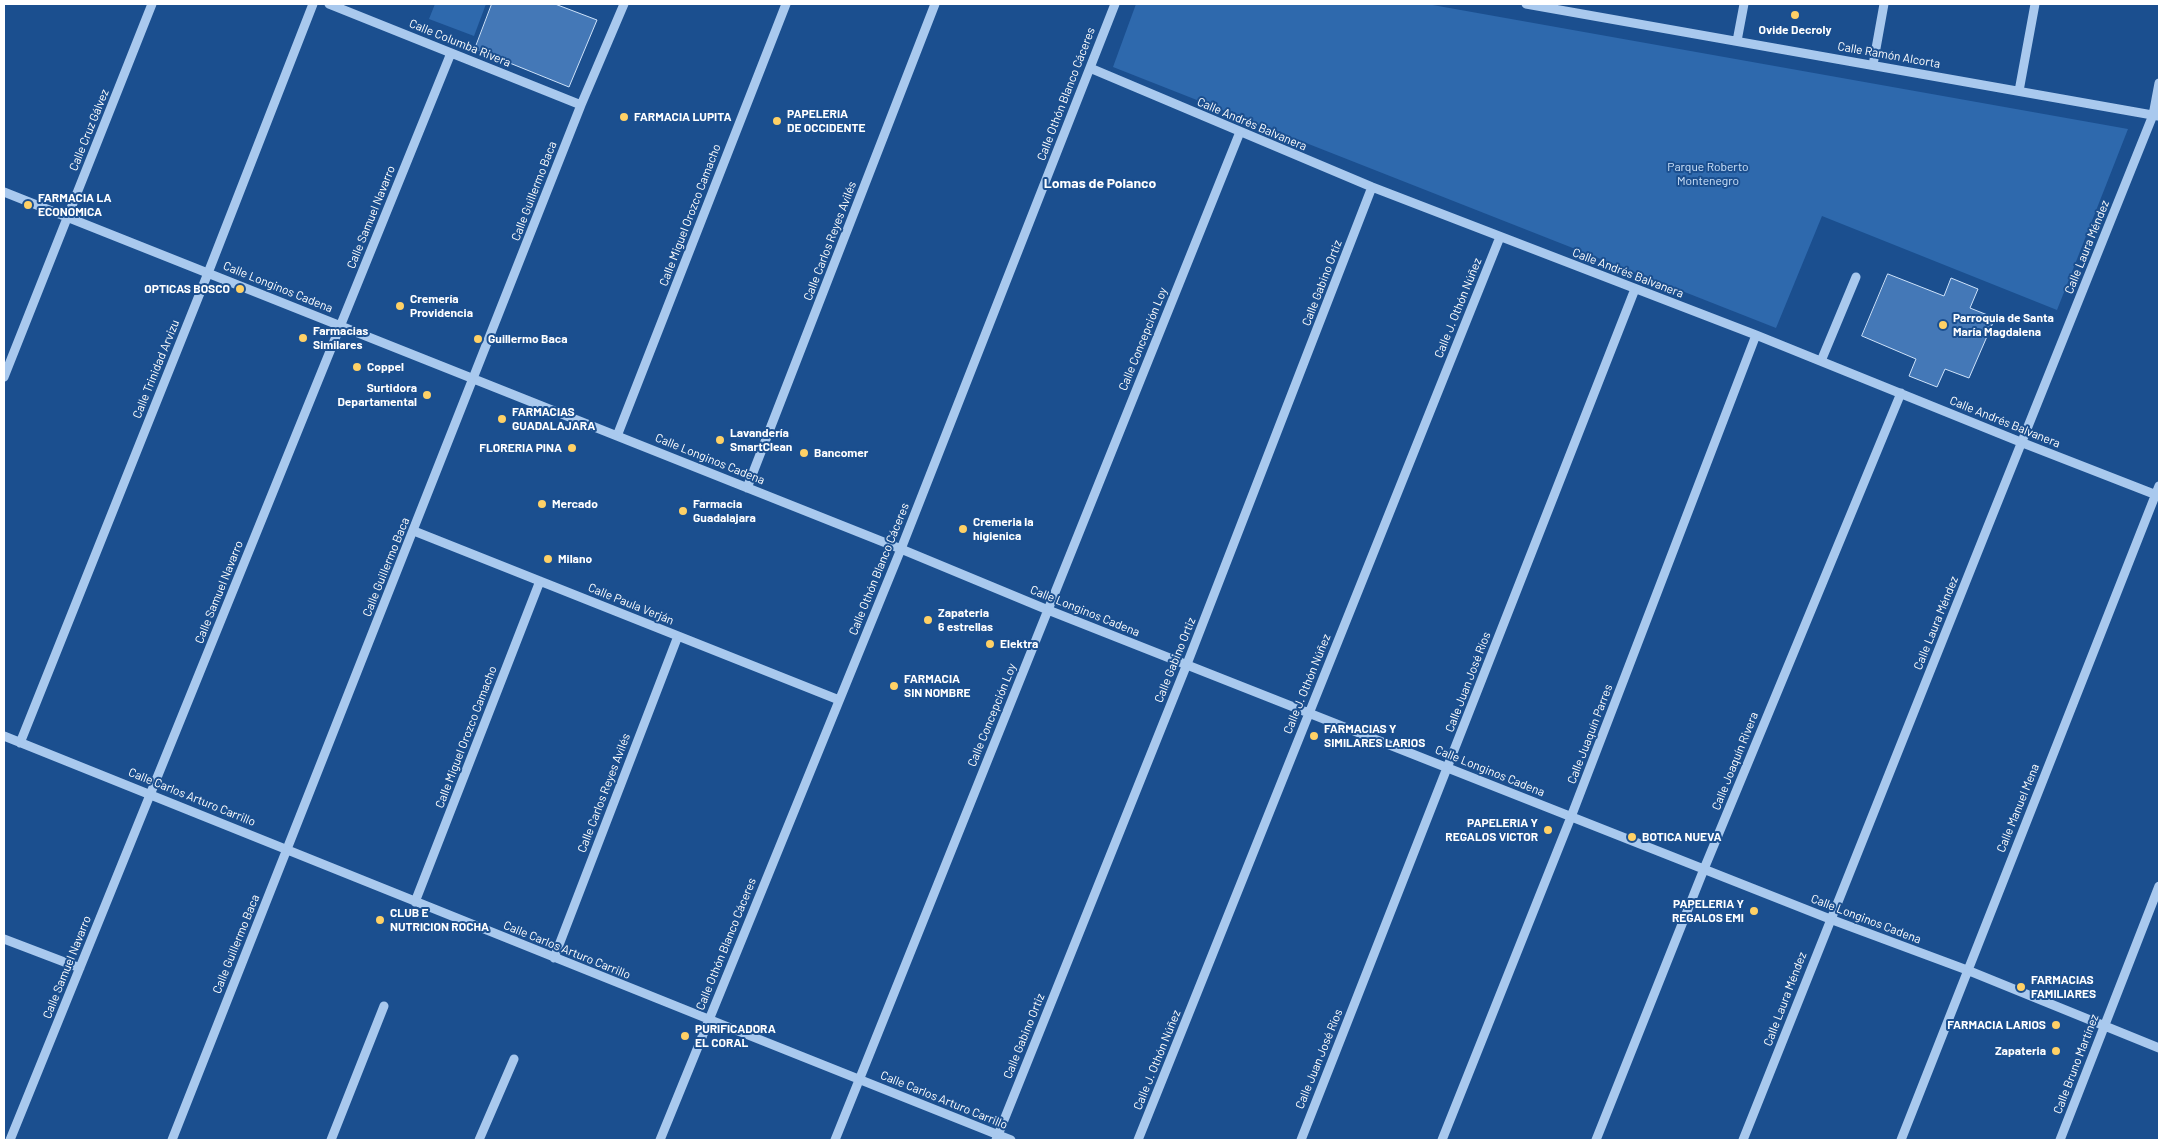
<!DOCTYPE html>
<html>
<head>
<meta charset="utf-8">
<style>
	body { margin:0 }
	#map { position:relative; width:2163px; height:1144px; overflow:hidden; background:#1b4f8f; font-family:Barlow,sans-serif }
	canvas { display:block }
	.frame { position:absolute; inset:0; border:5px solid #fff; pointer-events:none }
</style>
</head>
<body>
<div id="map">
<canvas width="2163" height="1144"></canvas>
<div class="frame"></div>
</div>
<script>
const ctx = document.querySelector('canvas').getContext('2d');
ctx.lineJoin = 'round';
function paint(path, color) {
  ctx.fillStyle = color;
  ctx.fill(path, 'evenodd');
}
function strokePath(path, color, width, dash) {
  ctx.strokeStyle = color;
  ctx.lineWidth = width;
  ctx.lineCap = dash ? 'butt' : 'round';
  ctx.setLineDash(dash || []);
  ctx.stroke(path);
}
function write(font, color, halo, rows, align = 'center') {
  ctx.font = font + ' Barlow,sans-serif';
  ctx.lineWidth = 4;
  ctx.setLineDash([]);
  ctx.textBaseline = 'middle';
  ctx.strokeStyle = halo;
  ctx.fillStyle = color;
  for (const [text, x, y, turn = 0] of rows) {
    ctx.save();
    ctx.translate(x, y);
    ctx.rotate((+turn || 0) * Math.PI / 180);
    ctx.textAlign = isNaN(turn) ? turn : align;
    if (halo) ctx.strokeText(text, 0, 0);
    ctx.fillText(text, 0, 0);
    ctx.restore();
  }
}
paint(new Path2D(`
	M435 4H486L474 36 429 19Z
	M1136 4H1427L2128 129 2057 310 1822 216 1776 328 1113 67Z`), '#2e69ad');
const building = new Path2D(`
	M492 4H555L597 20 569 87 475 49Z
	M1888 274 1944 296 1951 278 1978 289 1970 308 1995 318 1969 378 1945 369 1937 387 1909 376 1916 359 1862 336Z`);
paint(building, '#4478b7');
strokePath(building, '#cfe3fa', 1);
strokePath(new Path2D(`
	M329 4 581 105
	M1526 4 2158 116
	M1737 41 1744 4
	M1873 65 1884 4
	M1090 68 1372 187 1756 335 2023 443 2159 496
	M2019 91 2035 4
	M4 192 901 549 1048 610 1830 919 1967 970 2159 1048
	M1821 361 1856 277
	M4 377 152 4
	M617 436 786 4
	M747 488 935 4
	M414 531 839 700
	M4 736C339 871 675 1006 1011 1140
	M20 743 208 273 313 4
	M415 902 540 581
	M4 939 80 968
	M554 958 678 636
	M10 1140 451 53
	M172 1140 581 105 624 4
	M331 1140 384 1006
	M479 1140 514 1059
	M660 1140 901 549 1115 4
	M835 1140 1240 132
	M996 1140 1187 664 1372 187
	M1138 1140 1500 237
	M1301 1140 1635 289
	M1442 1140 1571 817 1756 335
	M1596 1140 1704 869 1901 393
	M1743 1140C1877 797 2017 457 2153 115L2159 83
	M1901 1140 2159 486
	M2060 1140 2159 886`), '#a9c9ee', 9);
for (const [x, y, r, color] of [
	[1795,15,5,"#ffd166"],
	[624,117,5,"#ffd166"],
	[777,121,5,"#ffd166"],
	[28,205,5,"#ffd166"],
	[240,289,5,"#ffd166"],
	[400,306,5,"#ffd166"],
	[1943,325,5,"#ffd166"],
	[303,338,5,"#ffd166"],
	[478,339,5,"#ffd166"],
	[357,367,5,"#ffd166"],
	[427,395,5,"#ffd166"],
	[502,419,5,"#ffd166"],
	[720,440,5,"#ffd166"],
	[572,448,5,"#ffd166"],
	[804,453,5,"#ffd166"],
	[542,504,5,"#ffd166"],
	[683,511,5,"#ffd166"],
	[963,529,5,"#ffd166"],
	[548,559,5,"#ffd166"],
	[928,620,5,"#ffd166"],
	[990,644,5,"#ffd166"],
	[894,686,5,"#ffd166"],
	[1314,736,5,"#ffd166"],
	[1548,830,5,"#ffd166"],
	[1632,837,5,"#ffd166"],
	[1754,911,5,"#ffd166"],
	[380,920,5,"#ffd166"],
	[2021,987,5,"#ffd166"],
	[2056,1025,5,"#ffd166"],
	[685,1036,5,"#ffd166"],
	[2056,1051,5,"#ffd166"]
]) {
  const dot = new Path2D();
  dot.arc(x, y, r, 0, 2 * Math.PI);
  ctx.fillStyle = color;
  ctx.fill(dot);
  strokePath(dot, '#1b4f8f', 2);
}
write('bold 12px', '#fff', '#1b4f8f', [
	["Ovide Decroly",1795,30,"center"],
	["PAPELERIA",787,114],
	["DE OCCIDENTE",787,128],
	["FARMACIA LUPITA",634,117],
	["FARMACIA LA",38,198],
	["ECONOMICA",38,212],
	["OPTICAS BOSCO",230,289,"right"],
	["Cremería",410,299],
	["Providencia",410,313],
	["Parroquia de Santa",1953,318],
	["María Magdalena",1953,332],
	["Farmacias",313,331],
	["Similares",313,345],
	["Guillermo Baca",488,339],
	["Coppel",367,367],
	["Surtidora",417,388,"right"],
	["Departamental",417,402,"right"],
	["FARMACIAS",512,412],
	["GUADALAJARA",512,426],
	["Lavandería",730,433],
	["SmartClean",730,447],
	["FLORERIA PINA",562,448,"right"],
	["Bancomer",814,453],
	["Mercado",552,504],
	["Farmacia",693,504],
	["Guadalajara",693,518],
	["Cremeria la",973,522],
	["higienica",973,536],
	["Milano",558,559],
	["Zapateria",938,613],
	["6 estrellas",938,627],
	["Elektra",1000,644],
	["FARMACIA",904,679],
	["SIN NOMBRE",904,693],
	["FARMACIAS Y",1324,729],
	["SIMILARES LARIOS",1324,743],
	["PAPELERIA Y",1538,823,"right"],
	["REGALOS VICTOR",1538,837,"right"],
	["BOTICA NUEVA",1642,837],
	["PAPELERIA Y",1744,904,"right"],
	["REGALOS EMI",1744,918,"right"],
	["CLUB E",390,913],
	["NUTRICION ROCHA",390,927],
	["FARMACIAS",2031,980],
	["FAMILIARES",2031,994],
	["FARMACIA LARIOS",2046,1025,"right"],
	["PURIFICADORA",695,1029],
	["EL CORAL",695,1043],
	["Zapateria",2046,1051,"right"]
], 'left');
write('12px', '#fff', '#1b4f8f', [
	["Calle Columba Rivera",460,43,22],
	["Calle Ramón Alcorta",1889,55,10],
	["Calle Othón Blanco Cáceres",1066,94,-69],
	["Calle Andrés Balvanera",1252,124,23],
	["Calle Cruz Gálvez",89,130,-68],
	["Calle Guillermo Baca",534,191,-69],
	["Calle Miguel Orozco Camacho",690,215,-69],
	["Calle Samuel Navarro",371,217,-68],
	["Calle Carlos Reyes Avilés",830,241,-69],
	["Calle Laura Méndez",2087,247,-68],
	["Calle Andrés Balvanera",1628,273,21],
	["Calle Gabino Ortiz",1322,283,-69],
	["Calle Longinos Cadena",278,287,22],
	["Calle J. Othón Núñez",1458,308,-68],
	["Calle Concepción Loy",1143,339,-68],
	["Calle Trinidad Arvizu",156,369,-68],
	["Calle Andrés Balvanera",2005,422,22],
	["Calle Longinos Cadena",710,459,22],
	["Calle Guillermo Baca",386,567,-68],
	["Calle Othón Blanco Cáceres",879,569,-68],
	["Calle Samuel Navarro",219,592,-68],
	["Calle Paula Verján",631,604,22],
	["Calle Longinos Cadena",1085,611,22],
	["Calle Laura Méndez",1936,623,-68],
	["Calle Gabino Ortiz",1175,660,-68],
	["Calle Juan José Ríos",1468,682,-69],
	["Calle J. Othón Núñez",1307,684,-68],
	["Calle Concepción Loy",992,715,-68],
	["Calle Juaquín Parres",1590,734,-69],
	["Calle Miguel Orozco Camacho",466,737,-69],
	["Calle Joaquín Rivera",1735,761,-68],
	["Calle Longinos Cadena",1490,771,22],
	["Calle Carlos Reyes Avilés",604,793,-69],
	["Calle Carlos Arturo Carrillo",192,797,22],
	["Calle Manuel Mena",2018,808,-68],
	["Calle Longinos Cadena",1866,919,21],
	["Calle Guillermo Baca",236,944,-68],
	["Calle Othón Blanco Cáceres",726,944,-68],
	["Calle Carlos Arturo Carrillo",567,950,22],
	["Calle Samuel Navarro",67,967,-68],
	["Calle Laura Méndez",1785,999,-69],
	["Calle Gabino Ortiz",1024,1036,-68],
	["Calle Juan José Ríos",1319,1059,-68],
	["Calle J. Othón Núñez",1157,1060,-68],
	["Calle Bruno Martínez",2076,1064,-69],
	["Calle Carlos Arturo Carrillo",944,1100,22]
]);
write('12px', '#cfe3fa', '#1b4f8f', [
	["Parque Roberto",1708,167],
	["Montenegro",1708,181]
]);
write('bold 14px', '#fff', '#1b4f8f', [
	["Lomas de Polanco",1100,183]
]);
</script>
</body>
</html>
